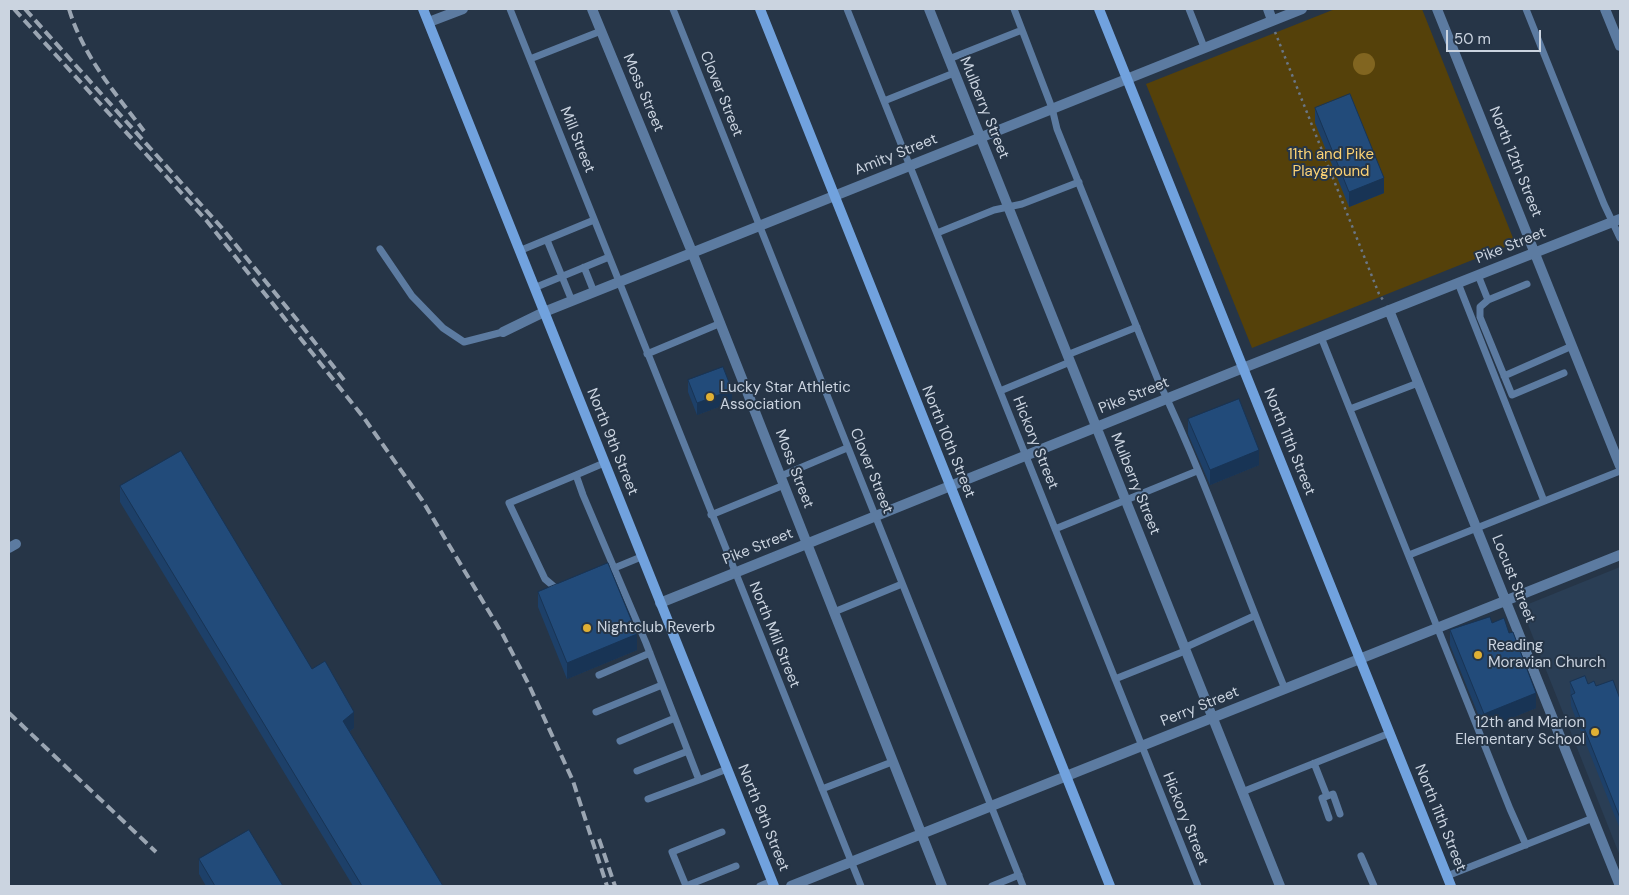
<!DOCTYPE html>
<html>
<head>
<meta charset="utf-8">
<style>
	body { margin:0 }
	#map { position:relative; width:1629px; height:895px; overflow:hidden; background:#263547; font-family:"DM Sans",sans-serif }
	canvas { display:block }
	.frame { position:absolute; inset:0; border:10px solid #cbd4e0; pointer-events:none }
	.scale { position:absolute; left:1446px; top:30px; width:95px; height:22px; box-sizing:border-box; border:2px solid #cbd4e0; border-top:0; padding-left:6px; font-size:15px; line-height:18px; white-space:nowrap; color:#cbd4e0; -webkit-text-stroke:4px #263547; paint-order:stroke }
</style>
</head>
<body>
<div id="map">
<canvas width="1629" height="895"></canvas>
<div class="frame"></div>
<div class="scale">50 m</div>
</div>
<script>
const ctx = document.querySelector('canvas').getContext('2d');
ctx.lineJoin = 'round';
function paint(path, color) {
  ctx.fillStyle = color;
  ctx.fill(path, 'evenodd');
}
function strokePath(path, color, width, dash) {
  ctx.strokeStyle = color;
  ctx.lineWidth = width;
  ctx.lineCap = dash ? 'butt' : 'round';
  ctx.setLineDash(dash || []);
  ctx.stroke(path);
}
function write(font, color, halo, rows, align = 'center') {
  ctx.font = font + ' "DM Sans",sans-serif';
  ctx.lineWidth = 4;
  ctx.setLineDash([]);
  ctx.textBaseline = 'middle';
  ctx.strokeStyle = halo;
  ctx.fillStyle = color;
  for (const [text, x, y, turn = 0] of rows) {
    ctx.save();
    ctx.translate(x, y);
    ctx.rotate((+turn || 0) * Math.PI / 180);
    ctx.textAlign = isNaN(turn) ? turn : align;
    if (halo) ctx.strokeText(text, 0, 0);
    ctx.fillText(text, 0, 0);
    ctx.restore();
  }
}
paint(new Path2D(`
	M1620 567V856L1521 607Z`), '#2a3e55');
paint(new Path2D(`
	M1335 9H1422L1515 243 1252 348 1146 84Z`), '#55410a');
paint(new Path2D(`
	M1353 64a11 11 0 1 1 22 0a11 11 0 1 1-22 0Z`), '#816520');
strokePath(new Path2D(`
	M1275 32 1379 294 1383 300`), '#6a7686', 2.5, [2.5, 4]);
strokePath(new Path2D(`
	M510 9 861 886
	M673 9 1023 886
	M847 9 1198 886
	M1014 9 1052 108 1057 129 1158 380C1206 480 1242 586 1285 689
	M1189 9 1204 47
	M1526 9 1604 204 1620 238
	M530 59 601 31
	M949 59 1022 30
	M884 101 954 73
	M937 233 994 210 1022 204 1079 182
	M547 240 572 301
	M380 249 412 296 443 328 464 342 503 332
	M519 251 594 220
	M584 267 594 292
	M1478 275 1488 300 1527 284
	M1458 283 1544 501
	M534 288 609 257
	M1488 300 1480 307V317L1512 395 1564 373
	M1321 337 1510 809 1526 845
	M647 354 721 323
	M1067 355 1137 327
	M1504 376 1572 346
	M1000 391 1070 362
	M1350 409 1418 383
	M604 463 576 475 583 495 646 643 699 780 727 769
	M781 476 847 448
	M711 515 784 485
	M1055 529 1197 471
	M1409 555 1620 471
	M612 569 641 557
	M558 590 545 579 509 503 576 475
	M834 612 902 584
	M1184 648 1254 616
	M599 675 650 653
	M1115 679 1185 651
	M596 712 662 685
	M620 741 675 718
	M1314 763 1327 796
	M637 771 688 751
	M822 789 892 762
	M1242 792 1390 733
	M648 799 699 780
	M1329 818 1322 798 1333 794 1340 814
	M1361 856 1374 886
	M1447 876 1593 818
	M686 886 672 852 722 832
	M686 886 736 866
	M760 886 772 881
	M992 886 1019 875`), '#5c7ba1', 7);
strokePath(new Path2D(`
	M592 9 692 252 942 886
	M929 9 1280 886
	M1268 9 1272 20
	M1437 9 1620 466
	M1605 9 1620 46
	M429 22 463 9
	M1389 310 1620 886
	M503 332 544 312 1302 9
	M9 548 16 544
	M660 603 1243 368 1620 219
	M791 886 1620 555`), '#5c7ba1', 10);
strokePath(new Path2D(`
	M423 9 774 886
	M760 9 1110 886
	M1099 9 1451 886`), '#71a2de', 10);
strokePath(new Path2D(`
	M14 9 206 220 364 418 422 500 503 635 529 685 573 781 607 886
	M25 9 222 228 302 326 344 380
	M69 9C83 56 115 93 144 131
	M9 713 156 852
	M599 839 615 886`), '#9aa5b2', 4, [10, 5]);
paint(new Path2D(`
	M1315 108 1384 193 1349 207 1315 123Z
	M688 380 732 402 697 415 688 392Z
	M1188 419 1259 465 1210 485 1188 434Z
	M120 486 312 669 354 728 349 732 443 886H353L120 502Z
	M538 592 637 650 567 679 538 607Z
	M1492 623 1536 708 1484 729 1450 645V630Z
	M1570 682 1588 684 1596 686 1620 699V829L1571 706Z
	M199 859 283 886H206L199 874Z`), '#1d4069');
paint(new Path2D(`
	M1384 178V193L1349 207V192Z
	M732 390V402L697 415V403Z
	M1259 450V465L1210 485V470Z
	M637 634V650L567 679V663Z
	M1536 693V708L1484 729V714Z
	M354 712V728L343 736V721Z`), '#183455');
const building = new Path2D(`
	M1350 94 1384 178 1349 192 1315 108Z
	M723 367 732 390 697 403 688 380Z
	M1239 399 1259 450 1210 470 1188 419Z
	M181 451 312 669 325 661 354 712 343 721 443 886H362L120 486Z
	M608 563 637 634 567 663 538 592Z
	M1490 617 1492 623 1504 618 1509 633 1513 632 1536 693 1484 714 1450 630Z
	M1585 676 1588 684 1594 681 1596 686 1613 680 1620 699V818L1571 695 1575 693 1570 682Z
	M249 830 283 886H215L199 859Z`);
paint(building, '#224b7a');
strokePath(building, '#183455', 1);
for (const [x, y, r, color] of [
	[710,397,5,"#e0b034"],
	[587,628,5,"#e0b034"],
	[1478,655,5,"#e0b034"],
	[1595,732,5,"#e0b034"]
]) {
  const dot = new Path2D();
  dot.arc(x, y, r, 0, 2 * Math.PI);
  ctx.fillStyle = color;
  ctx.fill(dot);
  strokePath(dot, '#263547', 2);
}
write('15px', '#cbd4e0', '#263547', [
	["Moss Street",643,93,67],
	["Clover Street",721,94,68],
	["Mulberry Street",984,108,68],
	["Mill Street",577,140,68],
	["Amity Street",896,155,-22],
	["North 12th Street",1515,162,68],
	["Pike Street",1511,246,-22],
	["Pike Street",1134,396,-22],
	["North 9th Street",612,442,68],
	["North 10th Street",948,442,68],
	["North 11th Street",1289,442,68],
	["Hickory Street",1035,443,68],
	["Moss Street",794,469,69],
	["Clover Street",871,471,68],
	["Mulberry Street",1135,484,68],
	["Pike Street",758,547,-22],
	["Locust Street",1513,579,68],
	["North Mill Street",774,635,68],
	["Perry Street",1200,707,-22],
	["North 9th Street",763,818,68],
	["North 11th Street",1440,818,68],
	["Hickory Street",1185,819,68]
]);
write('15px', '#fcd375', '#263547', [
	["11th and Pike",1331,155],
	["Playground",1331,172]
]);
write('15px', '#cbd4e0', '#263547', [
	["Lucky Star Athletic",720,388],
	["Association",720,405],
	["Nightclub Reverb",597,628],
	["Reading",1488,646],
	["Moravian Church",1488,663],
	["12th and Marion",1585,723,"right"],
	["Elementary School",1585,740,"right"]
], 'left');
</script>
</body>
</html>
